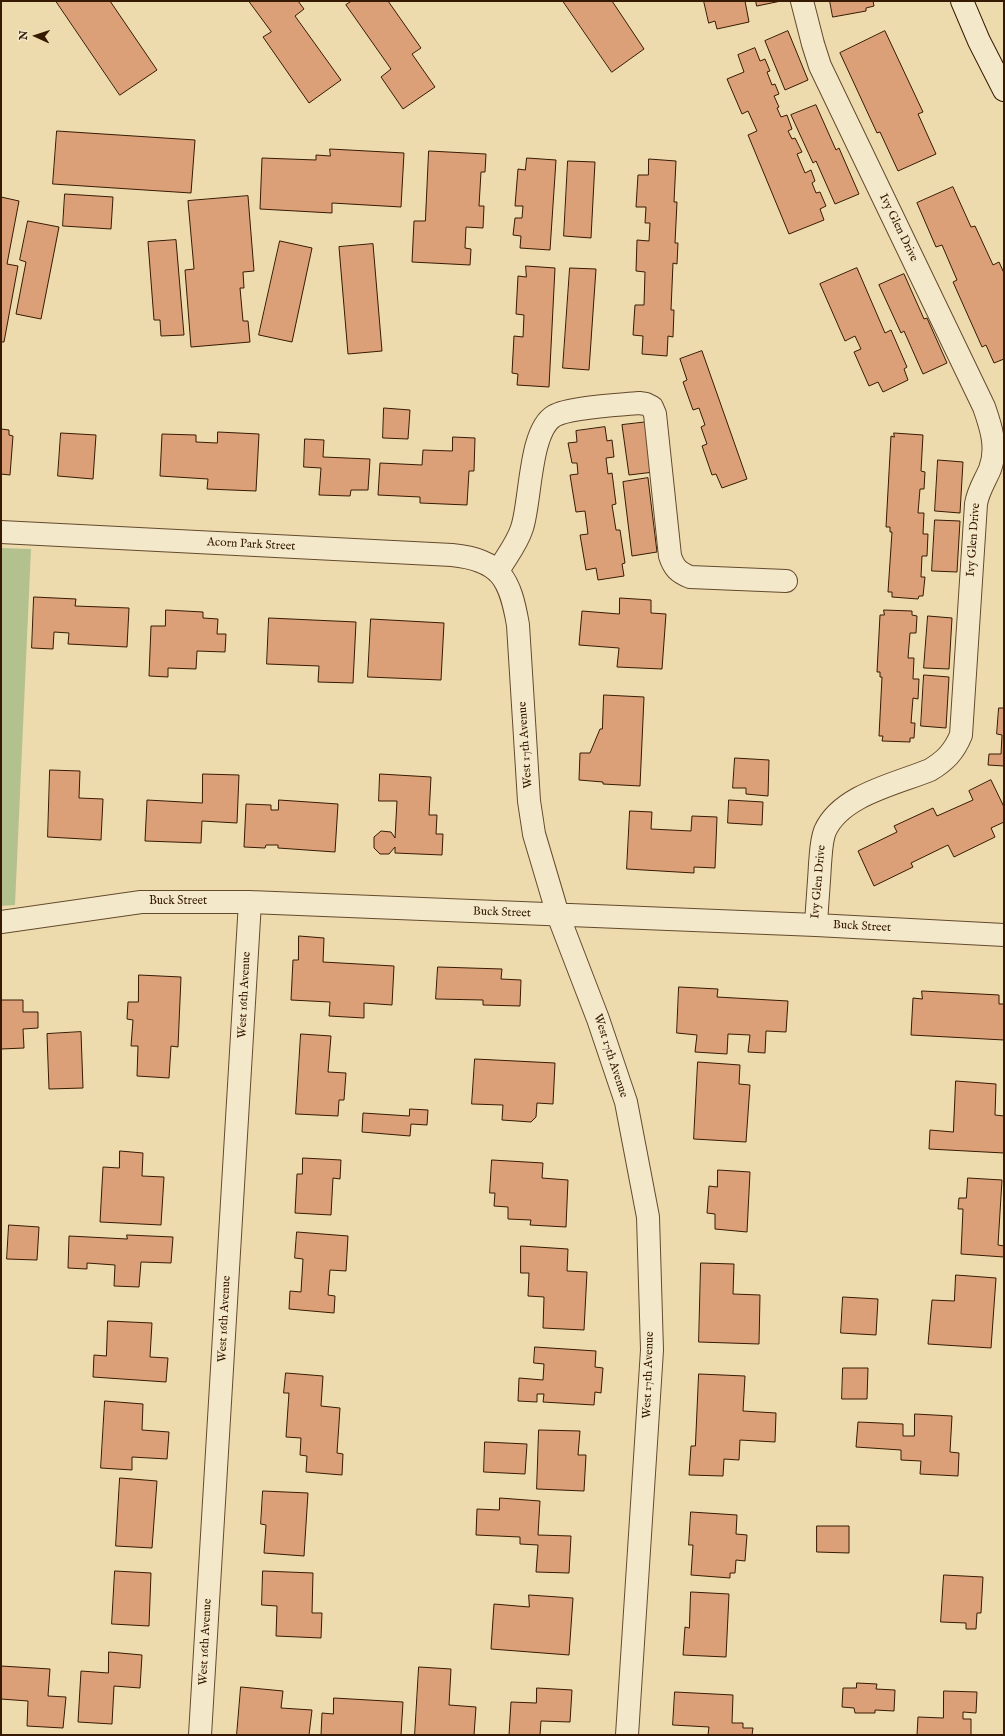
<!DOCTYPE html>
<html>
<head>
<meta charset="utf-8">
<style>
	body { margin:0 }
	#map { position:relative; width:1005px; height:1736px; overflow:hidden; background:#eedbad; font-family:"IM FELL English",serif }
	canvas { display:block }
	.frame { position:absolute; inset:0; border:2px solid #361a02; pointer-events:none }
	.north { position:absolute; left:16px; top:16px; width:40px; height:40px; -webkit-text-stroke:3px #f4e8ca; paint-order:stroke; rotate:273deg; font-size:11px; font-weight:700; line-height:16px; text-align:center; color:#361a02 }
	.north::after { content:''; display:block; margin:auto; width:14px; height:18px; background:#361a02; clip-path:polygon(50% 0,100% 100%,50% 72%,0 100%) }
</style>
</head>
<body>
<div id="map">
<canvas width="1005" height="1736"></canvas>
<div class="frame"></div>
<div class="north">N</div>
</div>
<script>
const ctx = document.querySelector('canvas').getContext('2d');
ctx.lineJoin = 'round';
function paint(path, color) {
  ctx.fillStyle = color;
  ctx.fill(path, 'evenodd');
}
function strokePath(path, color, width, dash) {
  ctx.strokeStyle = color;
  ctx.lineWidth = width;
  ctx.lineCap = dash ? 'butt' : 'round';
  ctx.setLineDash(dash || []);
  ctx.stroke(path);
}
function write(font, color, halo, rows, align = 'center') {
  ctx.font = font + ' "IM FELL English",serif';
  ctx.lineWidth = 3.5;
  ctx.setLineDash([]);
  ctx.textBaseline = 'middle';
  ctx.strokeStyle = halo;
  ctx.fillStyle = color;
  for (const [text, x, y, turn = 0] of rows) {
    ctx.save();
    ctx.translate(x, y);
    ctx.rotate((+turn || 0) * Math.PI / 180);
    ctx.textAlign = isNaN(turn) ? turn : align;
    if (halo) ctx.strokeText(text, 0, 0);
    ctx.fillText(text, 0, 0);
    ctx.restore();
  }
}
paint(new Path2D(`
	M1 548 31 549 15 905 1 906Z`), '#b3c18e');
const building = new Path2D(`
	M56 1H110L157 70 120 95Z
	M249 1H298L304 9 295 16 341 80 309 103 263 37 271 32Z
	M352 1H388L421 48 412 54 435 87 403 109 381 77 391 69 346 5Z
	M563 1H612L644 49 612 72Z
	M704 1H745L749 22 717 29 715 21 709 23Z
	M756 1H781L757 6Z
	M830 1H873L874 6 866 8V11L833 17Z
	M788 31 808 80 785 90 765 41Z
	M885 31 923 112 918 114 936 154 898 171 880 132 877 133 840 53Z
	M755 48 760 61 765 59 770 71 767 72 772 85 775 84 779 94 774 96 779 107 777 108 781 117 787 115 792 129 788 131 792 139 795 138 802 152 797 154 805 173 811 170 815 181 812 183 816 193 820 192 826 206 820 209 824 220 789 234 748 135 757 131 748 111 742 114 727 79 744 72 738 55Z
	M816 105 836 150 839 148 859 194 835 204 816 161 813 163 791 115Z
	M57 131 195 140 191 193 53 184Z
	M330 149 404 153 401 207 332 203V213L260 209 262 158 316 160V155L330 156Z
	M429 151 486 154 485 172H481L479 206H484L483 228 466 227 465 248 471 249 470 265 412 262 414 221H425Z
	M527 158 556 160 550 250 520 248 521 236 513 235 515 218H522L523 206H515L518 169 525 170Z
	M649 159 676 161 674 202H677L675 243H678L677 264 673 263 671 310H674L673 337 668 336 667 356 642 354 643 336 633 335 635 305H644L645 272 636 271 637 240 649 241 650 223H645L646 207H636L638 175H648Z
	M568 161 595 162 591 238 564 236Z
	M953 187 971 227 975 226 993 265 999 262 1004 273V359L994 363 986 345 982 347 953 282 957 280 942 245 936 247 917 203Z
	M65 194 113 197 111 229 63 226Z
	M248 196 254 271 243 272 244 288H240L243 321H248L250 342 191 347 185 270 194 269 188 201Z
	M1 197 19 201 7 264 18 266 4 342H1Z
	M28 221 59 227 41 319 16 314 26 262 20 260Z
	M176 240 184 335 161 336 160 320H154L148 242Z
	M280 241 312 248 292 342 259 335Z
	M373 244 382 351 348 354 339 247Z
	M526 266 555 268 549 387 517 385 518 374 512 373 514 336 523 337 524 315 516 314 518 276 526 277Z
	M570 268 596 269 589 370 563 368Z
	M857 268 885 333 891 330 907 367 904 369 908 380 883 392 878 382 869 386 854 352 861 349 855 336 845 341 820 284Z
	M904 274 924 319 927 318 947 363 923 374 904 331 901 333 879 285Z
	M702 351 747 479 722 488 716 474 712 475 702 446 707 444 701 427 705 425 699 408 693 410 683 382 687 380 680 359Z
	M384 408 410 410 408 439 383 438Z
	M648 422 654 472 629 475 622 425Z
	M605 427 607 441 612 440 614 457 606 458 608 474 612 473 616 504 612 505 616 530H620L625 563 622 564 624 576 598 580 596 568 586 570 580 535 588 534 585 511 576 512 570 475 578 474 577 463H572L568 443 577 442 576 431Z
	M1 429 9 430V435L13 436 10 475 1 474Z
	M218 432 259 434 256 491 207 489 208 479 160 476 162 434 196 435V442L217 443Z
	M61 433 96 435 93 479 58 476Z
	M894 433 923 435 921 471 925 472 924 489H920L918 513H924L923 534H928L927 556H922L921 577H925L923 596H919L918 599 892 597V592H888L892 532H890V527H886L891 436 894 437Z
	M453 437 475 438 474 471H469L467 505 420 503V497L378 495 380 463 422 465 423 450 452 451Z
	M305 439 324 440 323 457 370 459 368 490H351L350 496 319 495 321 468 304 467Z
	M938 460 963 462 960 513 935 511Z
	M648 478 657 552 632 556 623 482Z
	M935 520 960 521 957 572 932 571Z
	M34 597 76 599 75 606 129 608 127 647 68 644 69 633 54 632 53 649 32 648Z
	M620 598 651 600V613L666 614 662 669 617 667 619 648 579 645 582 611 619 614Z
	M166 610 203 612V618L218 619 217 634H226L225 652 197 651 196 669 168 668V677L149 676 151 626H165Z
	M884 610 912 611V615L917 616 916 633H910L908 658H914L913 679H919L918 699 913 698 911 723H915L914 738H910V742L882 741 883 736H879L882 677H880V672H877L880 615H884Z
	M928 616 952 618 949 669 924 668Z
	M269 618 356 622 353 683 318 682 319 666 267 664Z
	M371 619 444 623 441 680 368 677Z
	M924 675 949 677 946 728 921 726Z
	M604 695 644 697 640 786 603 784V782L579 780 580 753H590L600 729H602Z
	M999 708H1004V766L988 765 989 754H1001L1002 735 997 734Z
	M735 758 769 760 768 796 746 794V788H733Z
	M50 770 80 771 79 798 103 799 101 840 48 837Z
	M203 774 239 775 237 823 202 821 201 843 145 841 147 800 202 803Z
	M380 774 431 777 429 815H437L436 834H443L442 855 395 853V847L389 854H380L374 848V837L381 831 391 832 395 838 397 801H379Z
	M991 780 1004 807V822L991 828 995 837 954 857 948 845 911 863 913 867 874 886 858 851 897 832 894 826 933 808 937 816 973 800 969 791Z
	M279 800 338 804 335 852 278 848V845H266L265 848 244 847 246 804 271 805V810H278Z
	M729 800 763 802 762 825 728 823Z
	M630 811 652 812 651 829 691 831 692 816 717 817 715 868 694 867V873L627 869Z
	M299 936 324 938 323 962 394 966 392 1005 364 1003V1018L329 1016 330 1002 291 1000 293 960H298Z
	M438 967 502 969 501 979 521 980 520 1006 483 1005V1000L436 999Z
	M139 975 181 977 178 1047 171 1046 169 1078 137 1076 138 1046H131L133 1020 127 1019 128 1002H138Z
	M679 987 718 989 717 997 788 1001 786 1032 766 1031 765 1053 748 1052 750 1035 728 1034 727 1054 695 1052 697 1035 677 1033Z
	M922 991 999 995V1004H1004V1040L911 1035 913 998 922 999Z
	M1 1000H23V1012H38V1028L23 1029 24 1048 1 1049Z
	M81 1032 83 1088 49 1089 47 1034Z
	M301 1034 331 1036 328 1072 346 1073 344 1100H339L338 1116 296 1114Z
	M475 1059 555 1063 553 1104 537 1103 536 1117 531 1122 502 1120 503 1105 472 1104Z
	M698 1062 740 1065 739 1084 750 1085 746 1142 694 1139Z
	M956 1081 996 1084 995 1115 1004 1116V1153L929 1149 930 1130 953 1132Z
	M410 1109 428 1110 427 1125 411 1124 410 1136 362 1132 363 1113 409 1116Z
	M120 1151 143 1153 142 1176 164 1177 161 1225 100 1222 103 1167 119 1168Z
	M303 1158 341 1160 340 1179 333 1178 331 1215 295 1213 297 1174H302Z
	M492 1160 543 1163 542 1178 568 1180 566 1227 530 1225 531 1220 508 1219V1207L494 1206 495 1193H490Z
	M718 1170 750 1172 747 1232 715 1229V1214L707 1213 709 1186 717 1187Z
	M968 1178 1002 1180 998 1245 1004 1246V1257L961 1254 963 1209H958L959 1198H966Z
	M9 1225 39 1227 37 1260 7 1259Z
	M297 1232 348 1236 346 1271 330 1270 328 1295 335 1296 334 1313 289 1309 290 1291 301 1292 303 1259 295 1258Z
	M127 1235 173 1237 171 1263 141 1262 139 1287 114 1286 115 1265 87 1263V1269L68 1268 69 1236 127 1239Z
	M521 1246 568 1249 567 1271 587 1272 584 1330 543 1328 544 1297 528 1296 529 1273H521Z
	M701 1263 734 1264 733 1294 760 1295 759 1344 699 1342Z
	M956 1275 996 1278 991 1348 928 1344 932 1300 954 1301Z
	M843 1297 878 1299 876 1335 841 1333Z
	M108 1321 152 1323 150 1357 168 1358 166 1382 93 1377 94 1355 106 1356Z
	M535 1347 596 1351 595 1367 603 1368 601 1393 595 1392 594 1405 543 1402 544 1394H537V1402L518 1401 519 1378 543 1380 544 1364 534 1363Z
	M843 1368H868L867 1399H842Z
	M286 1373 323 1376 321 1406 340 1408 337 1453 343 1454 342 1475 306 1472 307 1456 300 1455 301 1438 286 1437 289 1393H284Z
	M699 1374 745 1376 743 1411 776 1413 775 1442 740 1440 739 1460 724 1459 723 1476 689 1475 691 1446H695Z
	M105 1401 143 1404 142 1430 169 1432 167 1459 132 1457V1470L101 1468Z
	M915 1414 952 1416 950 1452 959 1453 958 1476 920 1474 921 1461 901 1460V1450L856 1447 858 1422 903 1424V1436H914Z
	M539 1430 580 1431 578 1455H586L584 1491 537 1489Z
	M485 1442 527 1444 525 1474 484 1472Z
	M120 1478 157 1481 152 1548 116 1546Z
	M263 1491 308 1493 304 1556 264 1553 266 1525 261 1524Z
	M500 1498 540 1501 538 1535 571 1536 569 1573 536 1572 538 1545 520 1544V1537L476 1535 477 1509 499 1510Z
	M691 1512 737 1515 736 1534 747 1535 745 1561 736 1560 735 1573H730V1578L691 1575 693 1545H689Z
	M817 1526H849V1553L817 1552Z
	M115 1571 151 1573 149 1626 112 1624Z
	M263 1571 313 1573 312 1613H322L321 1638 276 1636 277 1606 262 1605Z
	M944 1575 983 1577 981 1613H977L976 1629H966V1623L941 1622Z
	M691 1592 729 1594 726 1657 683 1655 685 1627 689 1628Z
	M529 1595 573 1598 569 1655 491 1649 494 1604 529 1607Z
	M109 1652 142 1655 140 1688 114 1686 112 1724 78 1722 81 1671 108 1673Z
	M1 1666 50 1669 48 1696 66 1697 63 1728 27 1726 28 1701 1 1699Z
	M419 1667 451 1669 449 1705 476 1707 474 1735H415Z
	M857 1683 877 1684 876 1689 895 1690 894 1711 875 1710V1713H855L854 1708 842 1707 843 1688H856Z
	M241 1687 283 1691 281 1708 312 1710 309 1735H237Z
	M537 1688 572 1690 570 1722 541 1721 540 1735H509L511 1702 536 1703Z
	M944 1691 977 1692 976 1713 963 1712V1719H971V1735H917L918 1717 943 1718Z
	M675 1692 733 1695 732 1723H743V1728H753L752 1735H708L709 1727 673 1725Z
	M334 1698 403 1702 401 1735H321L322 1713 333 1714Z`);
paint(building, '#dca078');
strokePath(building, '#361a02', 1);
const street = new Path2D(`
	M802 1 813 44 820 66 984 407C991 427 998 448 990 469 985 481 978 491 976 504L961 735C954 752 945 761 930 770 896 784 841 795 825 831 821 841 821 854 820 864 819 884 817 905 816 925
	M1 532 452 555C501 560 510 579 518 625L529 801 534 834 558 915 598 1019 626 1102 648 1217 652 1350 627 1735
	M498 571C506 557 517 544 522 528 531 501 529 431 554 416 569 407 619 405 639 403L646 404 652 407 655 414 670 556C674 568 678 572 690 577L786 581
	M1 922 141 902H250L816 925 1004 935
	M200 1735 250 902`);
const secondary = new Path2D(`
	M962 1 979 41 1004 90`);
strokePath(street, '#644a2d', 24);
strokePath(secondary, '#361a02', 24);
strokePath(street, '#f4e8ca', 22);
strokePath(secondary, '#f4e8ca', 22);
write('12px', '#361a02', '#f4e8ca', [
	["Ivy Glen Drive",898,228,64],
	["Ivy Glen Drive",974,540,-86],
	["Acorn Park Street",251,545,3],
	["West 17th Avenue",526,745,-94],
	["Ivy Glen Drive",819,882,-85],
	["Buck Street",178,902],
	["Buck Street",502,913,2],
	["Buck Street",862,927,3],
	["West 16th Avenue",245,995,-87],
	["West 17th Avenue",610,1056,72],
	["West 16th Avenue",225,1319,-87],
	["West 17th Avenue",649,1375,-88],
	["West 16th Avenue",206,1642,-87]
]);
</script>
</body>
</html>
